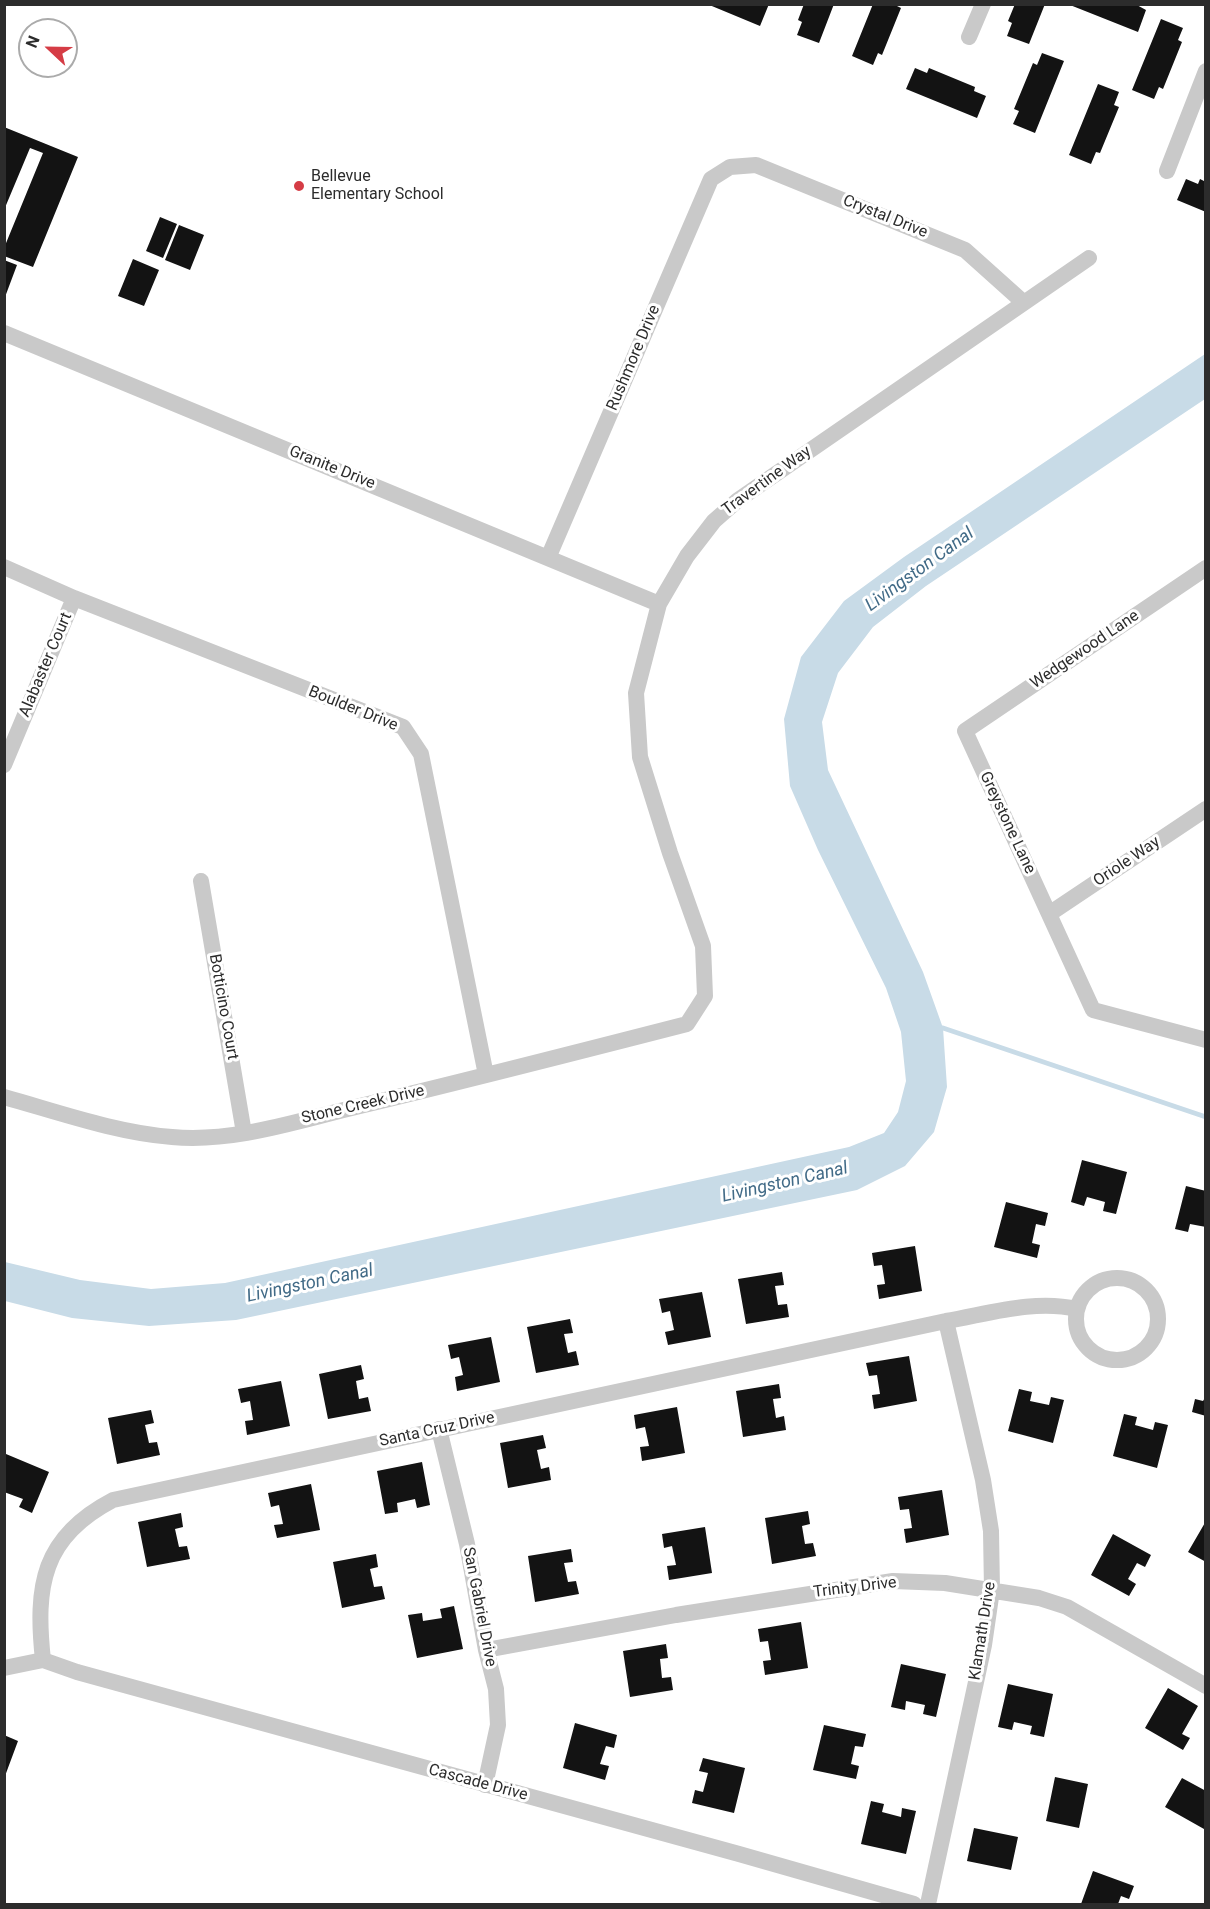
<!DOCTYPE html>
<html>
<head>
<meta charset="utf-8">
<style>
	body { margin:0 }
	#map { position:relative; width:1210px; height:1909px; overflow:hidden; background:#fff; font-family:Roboto,sans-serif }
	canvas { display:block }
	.frame { position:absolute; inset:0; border:6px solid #2c2c2c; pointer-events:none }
	.north { position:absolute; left:18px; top:18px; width:60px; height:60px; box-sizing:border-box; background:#fff; border:2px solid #ababab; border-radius:50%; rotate:292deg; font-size:16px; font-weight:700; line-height:24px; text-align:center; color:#2c2c2c }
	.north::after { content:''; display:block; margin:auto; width:21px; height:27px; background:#d53c45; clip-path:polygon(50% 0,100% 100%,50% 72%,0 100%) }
</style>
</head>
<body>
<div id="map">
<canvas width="1210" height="1909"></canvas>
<div class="frame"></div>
<div class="north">N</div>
</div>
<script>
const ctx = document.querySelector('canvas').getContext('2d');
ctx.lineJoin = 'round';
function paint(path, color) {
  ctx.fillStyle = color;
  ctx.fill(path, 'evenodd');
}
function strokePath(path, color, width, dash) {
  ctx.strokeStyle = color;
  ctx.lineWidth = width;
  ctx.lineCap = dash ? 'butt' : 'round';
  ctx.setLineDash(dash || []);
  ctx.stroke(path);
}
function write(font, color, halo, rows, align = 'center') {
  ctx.font = font + ' Roboto,sans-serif';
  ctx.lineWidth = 6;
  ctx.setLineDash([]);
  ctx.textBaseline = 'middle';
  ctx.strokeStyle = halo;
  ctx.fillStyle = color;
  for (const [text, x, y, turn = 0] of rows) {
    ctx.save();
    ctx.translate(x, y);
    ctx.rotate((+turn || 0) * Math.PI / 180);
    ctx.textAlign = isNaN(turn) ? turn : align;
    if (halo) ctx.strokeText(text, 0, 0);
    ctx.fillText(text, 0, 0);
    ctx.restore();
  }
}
paint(new Path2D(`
	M1205 354V399L926 586 873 627 838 673 822 722 828 770 923 972 943 1028 947 1087 934 1132 905 1166 857 1190 236 1320 149 1326 72 1318 5 1301V1262L80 1280 151 1289 225 1283 849 1147 884 1133 898 1112 906 1081 901 1032 886 988 818 850 790 786 784 719 801 657 844 601 904 557Z`), '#c8dbe7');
strokePath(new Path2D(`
	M938 1028H943L1206 1117`), '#c8dbe7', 5);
paint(new Path2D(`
	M707 4H769L760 26Z
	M804 4H834L819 43 797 35 802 22 798 20Z
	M873 4H898L897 6 901 8 882 55 878 53 873 65 852 56Z
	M1015 4H1045L1029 44 1007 36 1012 23 1008 21Z
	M1135 4 1146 10 1138 32 1070 5Z
	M1161 19 1183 28 1178 40 1182 42 1163 89 1159 87 1154 99 1132 90Z
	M1042 53 1064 61 1035 133 1013 124 1019 111 1014 109 1033 63 1037 65Z
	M915 68 927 73 929 68 975 87 974 91 986 96 977 118 906 89Z
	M1098 84 1119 92 1114 105 1119 107 1100 153 1096 152 1091 164 1069 155Z
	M4 127 78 157 33 267 4 256V248L43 153 30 148 4 210Z
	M1186 179 1198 184 1200 179 1206 182V212L1177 200Z
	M160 217 177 224 163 258 146 251Z
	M179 225 204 235 190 270 165 260Z
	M133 259 159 270 144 306 118 296Z
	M4 260 17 265 5 297H4Z
	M1082 1160 1127 1172 1116 1214 1103 1211 1105 1202 1087 1197 1084 1206 1071 1202Z
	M1186 1186 1206 1191V1227L1190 1224 1188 1232 1175 1229Z
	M1006 1202 1048 1213 1045 1226 1036 1224 1032 1243 1040 1245 1037 1258 994 1247Z
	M915 1246 922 1291 879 1299 877 1285 885 1284 882 1265 874 1266 872 1253Z
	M782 1272 784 1285 775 1286 778 1305 787 1304 789 1317 746 1324 738 1279Z
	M702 1292 711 1337 668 1345 665 1332 674 1330 670 1311 662 1313 659 1299Z
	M570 1319 573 1333 564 1334 568 1353 576 1351 579 1365 536 1373 527 1327Z
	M491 1337 500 1382 457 1391 455 1377 463 1375 459 1357 451 1359 448 1345Z
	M909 1356 917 1401 874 1409 872 1395 880 1394 877 1375 869 1376 866 1363Z
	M361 1365 364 1379 356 1381 359 1399 368 1397 371 1411 328 1419 319 1374Z
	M281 1381 290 1426 247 1435 245 1421 253 1420 250 1401 241 1403 238 1389Z
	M779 1384 781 1398 773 1399 776 1418 784 1416 786 1430 743 1437 736 1391Z
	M1019 1389 1032 1392 1030 1401 1049 1405 1051 1397 1064 1400 1053 1443 1008 1431Z
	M1206 1396V1416L1192 1412 1195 1399 1203 1401Z
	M677 1407 685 1453 642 1461 640 1447 649 1446 645 1427 636 1429 634 1415Z
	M151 1410 154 1423 145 1425 149 1443 157 1442 160 1455 117 1464 108 1418Z
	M1124 1414 1137 1417 1135 1425 1153 1430 1155 1422 1168 1425 1157 1468 1113 1456Z
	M543 1435 546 1448 537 1450 541 1469 549 1467 551 1480 508 1488 500 1443Z
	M6 1454 49 1472 32 1513 19 1507 23 1499 4 1492Z
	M422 1462 430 1505 417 1508 415 1499 397 1503 398 1512 385 1514 377 1471Z
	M311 1484 320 1530 277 1538 274 1525 283 1524 279 1505 271 1507 268 1493Z
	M942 1490 949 1535 906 1543 904 1529 912 1528 909 1509 900 1510 898 1497Z
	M808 1511 810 1524 802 1526 805 1544 813 1543 816 1556 772 1564 765 1518Z
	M181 1513 183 1527 175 1529 179 1547 187 1546 190 1559 147 1567 138 1522Z
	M1206 1521V1562L1188 1552Z
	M705 1527 712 1573 669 1580 667 1566 676 1565 672 1546 664 1548 662 1534Z
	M1113 1534 1151 1555 1145 1567 1137 1563 1128 1579 1136 1584 1129 1596 1091 1575Z
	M571 1549 573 1562 564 1563 568 1582 576 1581 579 1594 535 1602 528 1556Z
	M376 1554 378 1567 370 1569 374 1587 382 1586 385 1599 342 1608 333 1562Z
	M454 1606 463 1649 417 1658 408 1615 422 1613 423 1621 442 1618 440 1609Z
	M801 1622 808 1668 765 1675 763 1661 771 1660 768 1641 760 1642 758 1629Z
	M666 1644 668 1658 660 1659 662 1678 671 1677 673 1690 630 1697 623 1651Z
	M901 1664 946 1674 936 1717 923 1714 925 1705 906 1701 905 1710 891 1707Z
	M1008 1684 1053 1694 1044 1737 1030 1734 1032 1726 1014 1722 1012 1730 998 1727Z
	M1168 1688 1198 1706 1182 1734 1190 1738 1183 1750 1145 1728Z
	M575 1723 617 1735 614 1748 606 1746 600 1764 609 1766 605 1780 563 1768Z
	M824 1725 866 1734 863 1747 855 1746 851 1764 859 1766 856 1779 813 1770Z
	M4 1735 18 1741 5 1776H4Z
	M703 1758 745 1768 734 1813 692 1803 695 1790 703 1792 708 1773 699 1771Z
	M1055 1777 1088 1784 1079 1828 1046 1821Z
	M1182 1778 1206 1791 1204 1829 1165 1807Z
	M871 1801 884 1804 882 1812 901 1817 902 1808 916 1811 906 1854 861 1844Z
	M974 1828 1018 1837 1011 1870 967 1861Z
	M1093 1871 1134 1886 1129 1899 1121 1896 1118 1904H1081Z`), '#131313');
strokePath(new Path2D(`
	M969 37 983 4
	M1167 171 1206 71
	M4 333 659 604
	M548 558 711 179 730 167 756 165 965 250 1023 302
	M4 567 74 598 403 727 421 754 486 1075
	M1206 568 965 731 1093 1010 1206 1040
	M4 765 74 598
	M201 881 244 1133
	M1049 914 1206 809
	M4 1097C58 1112 117 1133 172 1137 235 1143 300 1120 360 1106 469 1080 578 1052 687 1024L705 996 703 946 670 853 640 757 636 693 659 604 687 556 714 521 738 500 1089 258
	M1076 1319a41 41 0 1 1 82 0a41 41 0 1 1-82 0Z
	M439 1429 467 1544 486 1650 496 1689 498 1725 485 1785
	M486 1650 676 1615 893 1581 945 1583 1039 1598 1067 1607 1206 1686
	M43 1660C35 1586 42 1537 113 1500L946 1321C988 1314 1034 1299 1077 1309
	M43 1660 77 1672 739 1854 914 1904
	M4 1668 43 1660
	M928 1904 984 1645 992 1590 991 1531 983 1480 946 1321`), '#c9c9c9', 16);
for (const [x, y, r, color] of [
	[299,186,6,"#d53c45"]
]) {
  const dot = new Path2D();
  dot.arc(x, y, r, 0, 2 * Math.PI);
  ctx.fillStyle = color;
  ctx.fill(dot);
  strokePath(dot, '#fff', 2);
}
write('16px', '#2c2c2c', '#fff', [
	["Bellevue",311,177],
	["Elementary School",311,195]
], 'left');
write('16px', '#2c2c2c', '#fff', [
	["Crystal Drive",885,217,22],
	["Rushmore Drive",634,358,-67],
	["Granite Drive",332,468,22],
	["Travertine Way",767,481,-36],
	["Wedgewood Lane",1085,650,-34],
	["Alabaster Court",46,665,-67],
	["Boulder Drive",353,709,22],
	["Greystone Lane",1007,823,65],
	["Oriole Way",1127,862,-34],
	["Botticino Court",223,1007,80],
	["Stone Creek Drive",363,1105,-13],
	["Santa Cruz Drive",437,1430,-12],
	["Trinity Drive",855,1588,-7],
	["San Gabriel Drive",479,1607,79],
	["Klamath Drive",983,1631,-81],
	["Cascade Drive",478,1783,15]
]);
write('italic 18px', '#426b87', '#fff', [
	["Livingston Canal",920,570,-36],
	["Livingston Canal",785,1183,-13],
	["Livingston Canal",310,1284,-12]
]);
</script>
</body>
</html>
